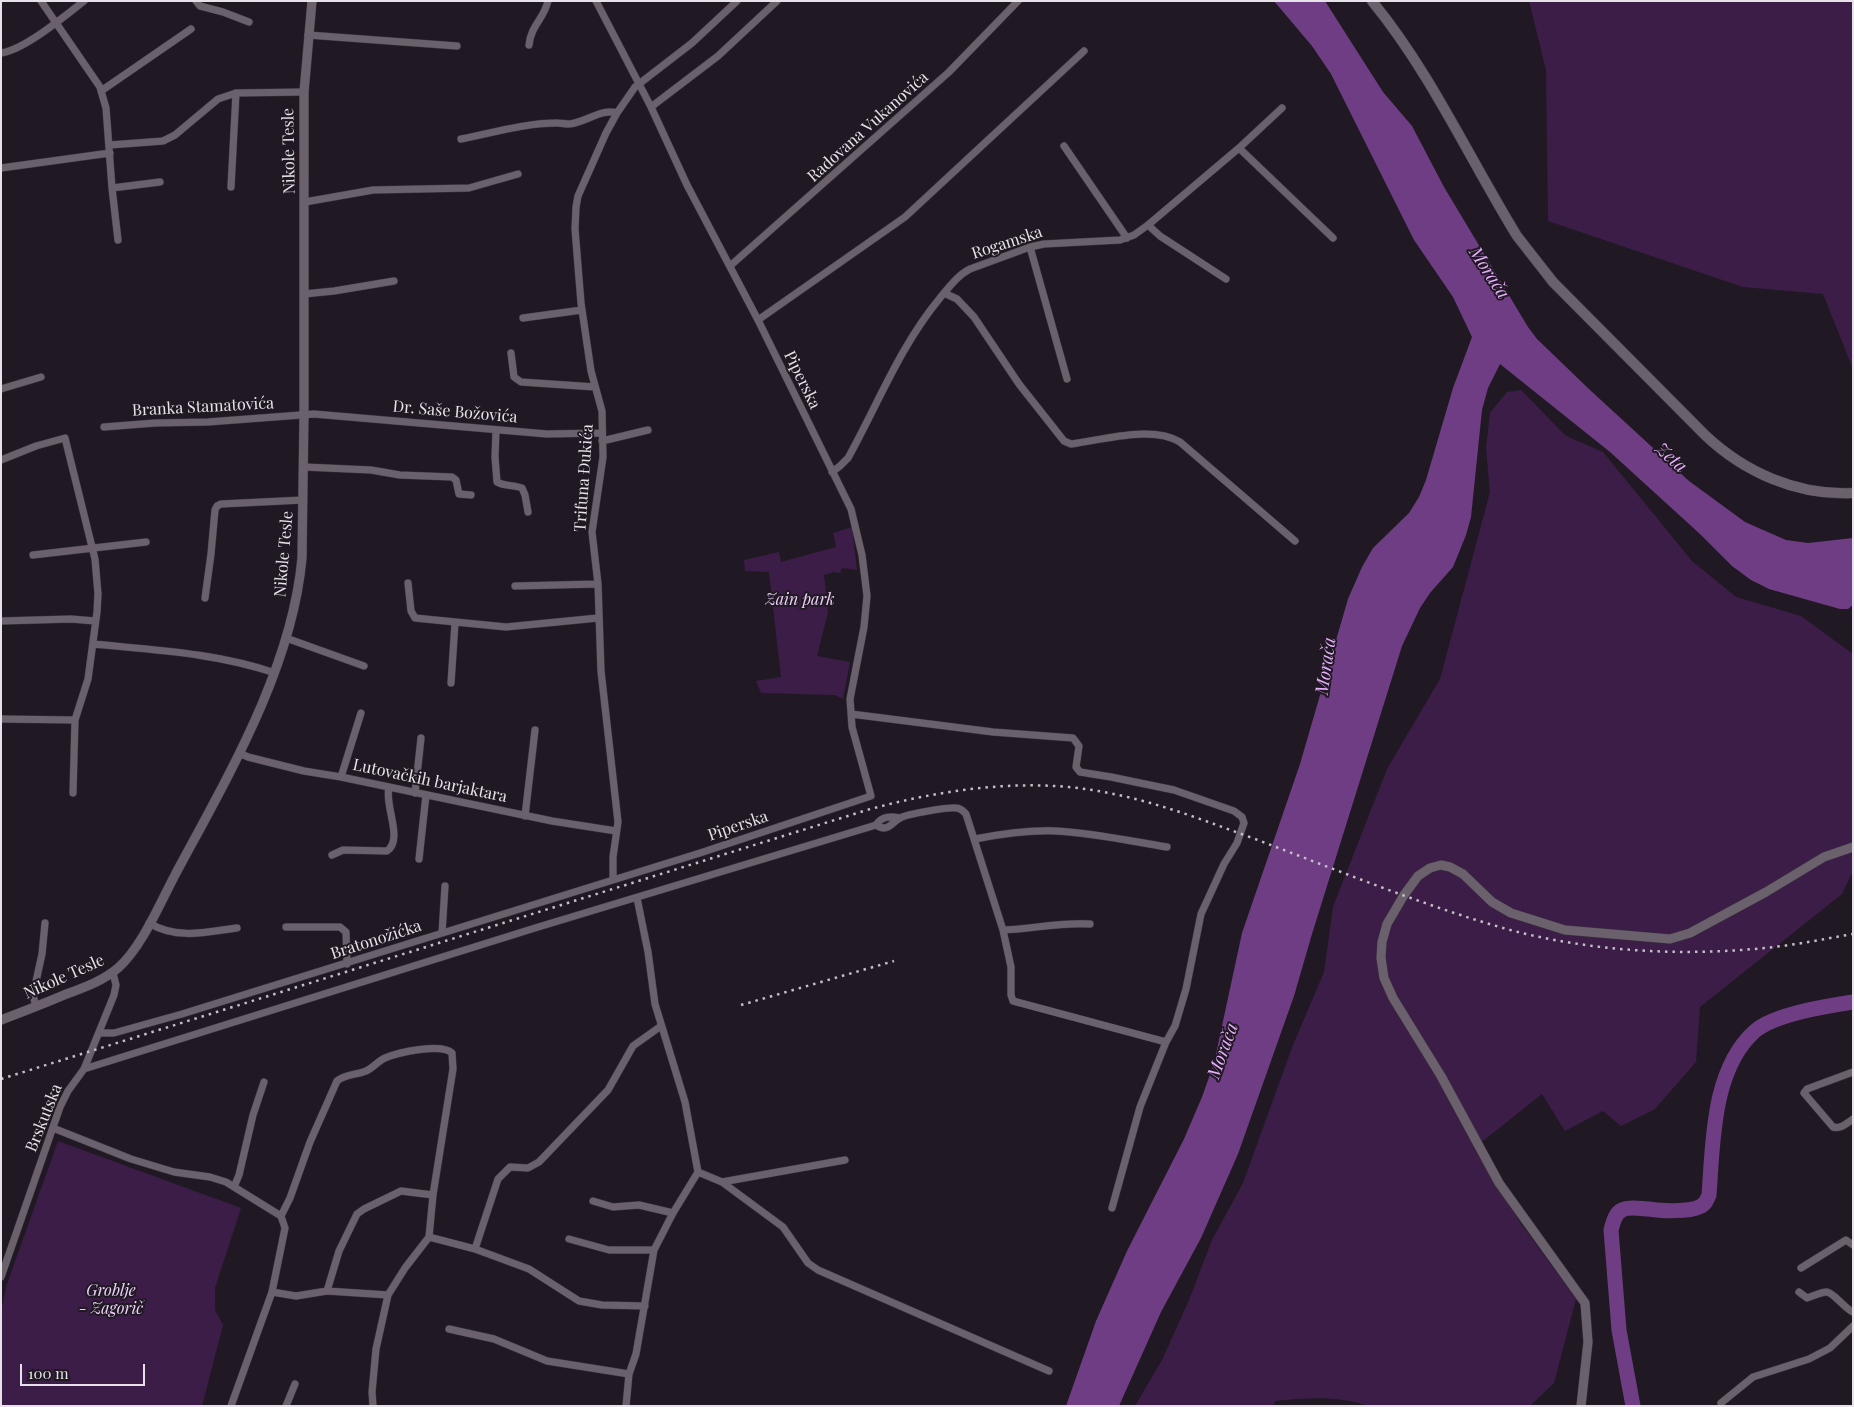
<!DOCTYPE html>
<html>
<head>
<meta charset="utf-8">
<style>
	body { margin:0 }
	#map { position:relative; width:1854px; height:1407px; overflow:hidden; background:#201923; font-family:"Playfair Display",serif }
	canvas { display:block }
	.frame { position:absolute; inset:0; border:2px solid #e7e2e9; pointer-events:none }
	.scale { position:absolute; left:20px; top:1364px; width:125px; height:22px; box-sizing:border-box; border:2px solid #e7e2e9; border-top:0; padding-left:6px; font-size:15px; line-height:18px; white-space:nowrap; color:#e7e2e9; -webkit-text-stroke:4px #201923; paint-order:stroke }
</style>
</head>
<body>
<div id="map">
<canvas width="1854" height="1407"></canvas>
<div class="frame"></div>
<div class="scale">100 m</div>
</div>
<script>
const ctx = document.querySelector('canvas').getContext('2d');
ctx.lineJoin = 'round';
function paint(path, color) {
  ctx.fillStyle = color;
  ctx.fill(path, 'evenodd');
}
function strokePath(path, color, width, dash) {
  ctx.strokeStyle = color;
  ctx.lineWidth = width;
  ctx.lineCap = dash ? 'butt' : 'round';
  ctx.setLineDash(dash || []);
  ctx.stroke(path);
}
function write(font, color, halo, rows, align = 'center') {
  ctx.font = font + ' "Playfair Display",serif';
  ctx.lineWidth = 4;
  ctx.setLineDash([]);
  ctx.textBaseline = 'middle';
  ctx.strokeStyle = halo;
  ctx.fillStyle = color;
  for (const [text, x, y, turn = 0] of rows) {
    ctx.save();
    ctx.translate(x, y);
    ctx.rotate((+turn || 0) * Math.PI / 180);
    ctx.textAlign = isNaN(turn) ? turn : align;
    if (halo) ctx.strokeText(text, 0, 0);
    ctx.fillText(text, 0, 0);
    ctx.restore();
  }
}
paint(new Path2D(`
	M1529 1H1853V369L1823 294 1743 287 1548 221 1546 70Z
	M1521 390 1566 436 1603 452 1692 561 1736 597 1801 616 1853 654V871L1842 894 1700 1007 1696 1062 1655 1109 1621 1126 1603 1111 1565 1131 1542 1094 1474 1148 1522 1225 1576 1299 1554 1383 1530 1406H1368C1338 1395 1306 1398 1275 1401L1273 1406H1135L1162 1360 1189 1300 1212 1240 1243 1183 1293 1045 1324 972 1333 907 1387 769 1440 679 1490 492 1486 448 1490 413 1507 392Z
	M852 527 857 570 842 568 840 573 834 572 824 575 828 612 817 656 850 662 843 699 835 695 761 693 756 681 781 677 769 572 745 571 744 560 779 552 781 562 836 547 833 533Z
	M58 1141 241 1208 215 1288V1310L223 1325 202 1406H1V1311L7 1284Z`), '#3c1d48');
paint(new Path2D(`
	M1274 1H1325L1383 92 1412 126 1444 187 1528 327 1537 339 1590 390 1689 481 1745 522 1786 540 1808 543 1853 538V605L1848 609H1840L1769 589 1751 580 1732 566 1700 534 1610 452 1500 364 1488 388 1482 410 1471 517 1466 535 1453 567 1430 593 1420 608 1402 646 1312 934 1294 996 1238 1154 1201 1238 1161 1312 1119 1406H1066L1096 1321 1127 1251 1184 1139 1202 1097 1214 1063 1242 933 1300 764 1348 599 1362 567 1373 548 1409 513 1419 497 1426 480 1453 388 1472 337 1453 297 1414 240 1331 74 1312 46Z`), '#6f3d83');
strokePath(new Path2D(`
	M1633 1406 1619 1330 1611 1230C1613 1223 1615 1213 1622 1210 1630 1206 1641 1209 1649 1209 1661 1211 1689 1212 1699 1207 1705 1205 1707 1200 1709 1195 1713 1143 1712 1069 1755 1031 1775 1014 1827 1006 1853 1002`), '#6f3d83', 15);
const minor = new Path2D(`
	M41 1 100 87 106 108 112 188 118 240
	M196 1 200 6 223 12 249 22
	M596 1 651 107 687 185 758 320 851 509 862 555 867 596 864 627 850 699 852 727 871 796 700 853 613 880
	M308 35 457 46
	M529 45C531 25 544 19 548 1
	M1 53C24 50 65 16 84 1
	M101 91 191 29
	M651 107 718 56 777 1
	M461 139C492 133 525 123 557 123 561 123 565 124 569 124 585 123 601 108 617 113
	M110 145 163 141 175 135 218 99 236 93 304 92
	M1064 146 1127 238
	M1239 148 1333 238
	M1 168 110 153
	M231 187 236 93
	M112 188 160 182
	M305 202 373 190 469 188 518 174
	M1148 225 1160 236 1226 279
	M1030 247 1067 379
	M730 266 949 72 1018 1
	M944 293 957 299 974 317 1019 384 1064 441 1071 444C1102 440 1151 425 1180 442L1295 541
	M304 294 334 291 394 281
	M523 318 582 310
	M758 320 905 217 1084 51
	M511 353 514 377 521 382 595 387
	M1 389 41 377
	M104 427 155 423 208 422 314 414 547 434 602 433
	M496 430 495 457 497 482C503 486 514 485 522 488L525 495 528 512
	M602 441 648 430
	M1 460 36 446 65 438 95 559 98 594 97 612 88 679 75 720 73 793
	M304 467 371 470 400 475 452 477 456 480 459 494 471 495
	M832 472 840 466 848 458C878 404 900 346 940 298 949 287 958 275 970 269L1030 247 1044 244 1120 240 1134 235 1148 225 1239 148 1282 108
	M33 555 146 542
	M408 583 411 611 415 618 506 627 598 618
	M515 586 598 584
	M205 598 211 554 215 510 217 506 221 504 303 500
	M1 621 71 619 95 621
	M286 638 364 666
	M93 644C154 650 217 653 275 673
	M451 683 455 623
	M851 714 993 732 1073 738 1079 746 1076 767 1080 772 1111 777 1174 790 1234 811 1242 817 1244 823 1237 843 1224 864 1201 914 1186 989 1175 1026 1166 1042 1140 1107 1112 1208
	M1 719 75 720
	M239 753 248 757 304 771 341 777 552 821 616 831
	M341 777 361 713
	M415 793 421 738
	M525 816 535 730
	M876 825C882 816 890 816 900 818
	M975 839C1001 834 1029 830 1056 831 1093 833 1130 841 1167 847
	M332 855 343 850 387 851C404 839 384 806 389 787
	M419 859 426 795
	M149 923C177 940 207 932 237 928
	M286 927H340L346 932 347 964
	M1003 930C1032 929 1061 922 1090 924
	M442 933 445 886
	M36 1007 33 995 42 954 45 923
	M99 1033H114L182 1014 613 880V857L618 822 601 671 598 584 592 532 603 457 602 411 591 371 581 303 575 229 576 207 578 196 606 133 617 113 635 87 692 43 737 1
	M84 1069 535 928 876 825C888 833 891 823 900 818 907 814 948 807 956 808 961 808 963 811 966 814L1003 930 1011 967V995L1013 1001 1166 1042
	M1853 1072 1807 1089 1804 1093 1833 1127C1841 1129 1846 1124 1853 1119
	M53 1128 131 1159 174 1172 210 1177 226 1182 281 1216 285 1228 272 1292 231 1406
	M698 1172 722 1182 783 1227 808 1263 818 1270 1049 1371
	M722 1182 845 1160
	M234 1187 239 1175 253 1115 264 1082
	M593 1201 613 1207 639 1205 673 1213
	M281 1216 290 1198 310 1142 337 1081C345 1074 356 1075 366 1071 373 1068 378 1061 385 1058 399 1052 442 1043 452 1053L453 1069 433 1195 429 1237 405 1268 388 1295 376 1349 372 1392 373 1406
	M429 1237 475 1249 529 1269 579 1301 602 1305 645 1306
	M569 1239 609 1250H654
	M475 1249 498 1179 510 1167 528 1168 539 1162 608 1090 633 1046 661 1026
	M1801 1268 1846 1240 1853 1245
	M1 1277 60 1107 68 1091 84 1069 114 995 116 985 113 973
	M327 1291 339 1251 357 1214 364 1209 401 1191 433 1195
	M272 1292 296 1296 327 1291 388 1295
	M1799 1292 1807 1298C1813 1296 1821 1292 1827 1292 1834 1293 1844 1308 1853 1312
	M449 1329 494 1339 547 1361 629 1374
	M1721 1403 1753 1377 1809 1359 1830 1348 1853 1326
	M286 1406 295 1384
	M626 1406 629 1374 636 1354 654 1250 673 1213 698 1172 685 1102 655 1004 648 952 637 898`);
const tertiary = new Path2D(`
	M1 1020C22 1012 43 1004 64 995 83 988 103 981 118 968 142 947 160 903 175 875 227 778 292 669 302 558L304 414V92L312 1
	M1581 1406 1588 1342 1585 1303 1499 1183 1441 1076 1393 998 1384 978 1381 958 1382 942 1387 924 1404 895 1418 876 1430 868 1441 865 1450 867 1463 874 1492 902 1511 913 1565 930 1670 939 1690 933 1766 892 1824 857 1853 847`);
const secondary = new Path2D(`
	M1372 1C1431 73 1469 158 1517 236L1553 282 1705 435C1744 472 1797 496 1853 493`);
strokePath(minor, '#3b363d', 8);
strokePath(tertiary, '#3b363d', 10);
strokePath(secondary, '#3b363d', 11);
strokePath(minor, '#6a616d', 7);
strokePath(tertiary, '#6a616d', 9);
strokePath(secondary, '#6a616d', 10);
strokePath(new Path2D(`
	M741 1005 894 961
	M1 1079 867 810C932 792 1002 781 1069 787 1137 794 1192 816 1255 839 1340 871 1426 907 1514 931 1600 953 1694 957 1782 946 1806 943 1829 938 1853 934`), '#c4bfc6', 2.5, [2.5, 5]);
write('16px', '#e7e2e9', '#201923', [
	["Radovana Vukanovića",868,127,-42],
	["Nikole Tesle",289,151,-91],
	["Rogamska",1007,243,-18],
	["Piperska",802,380,64],
	["Branka Stamatovića",203,407,-3],
	["Dr. Saše Božovića",455,412,5],
	["Trifuna Đukića",584,478,-86],
	["Nikole Tesle",284,554,-85],
	["Lutovačkih barjaktara",430,781,12],
	["Piperska",738,826,-19],
	["Bratonožićka",376,940,-18],
	["Nikole Tesle",64,977,-24],
	["Brskutska",44,1118,-68]
]);
write('italic 16px', '#eed2f9', '#201923', [
	["Zain park",800,600],
	["Groblje",111,1291],
	["- Zagorič",111,1309]
]);
write('italic 18px', '#e7affe', '#201923', [
	["Morača",1489,273,57],
	["Zeta",1671,458,41],
	["Morača",1326,666,-82],
	["Morača",1223,1051,-70]
]);
</script>
</body>
</html>
